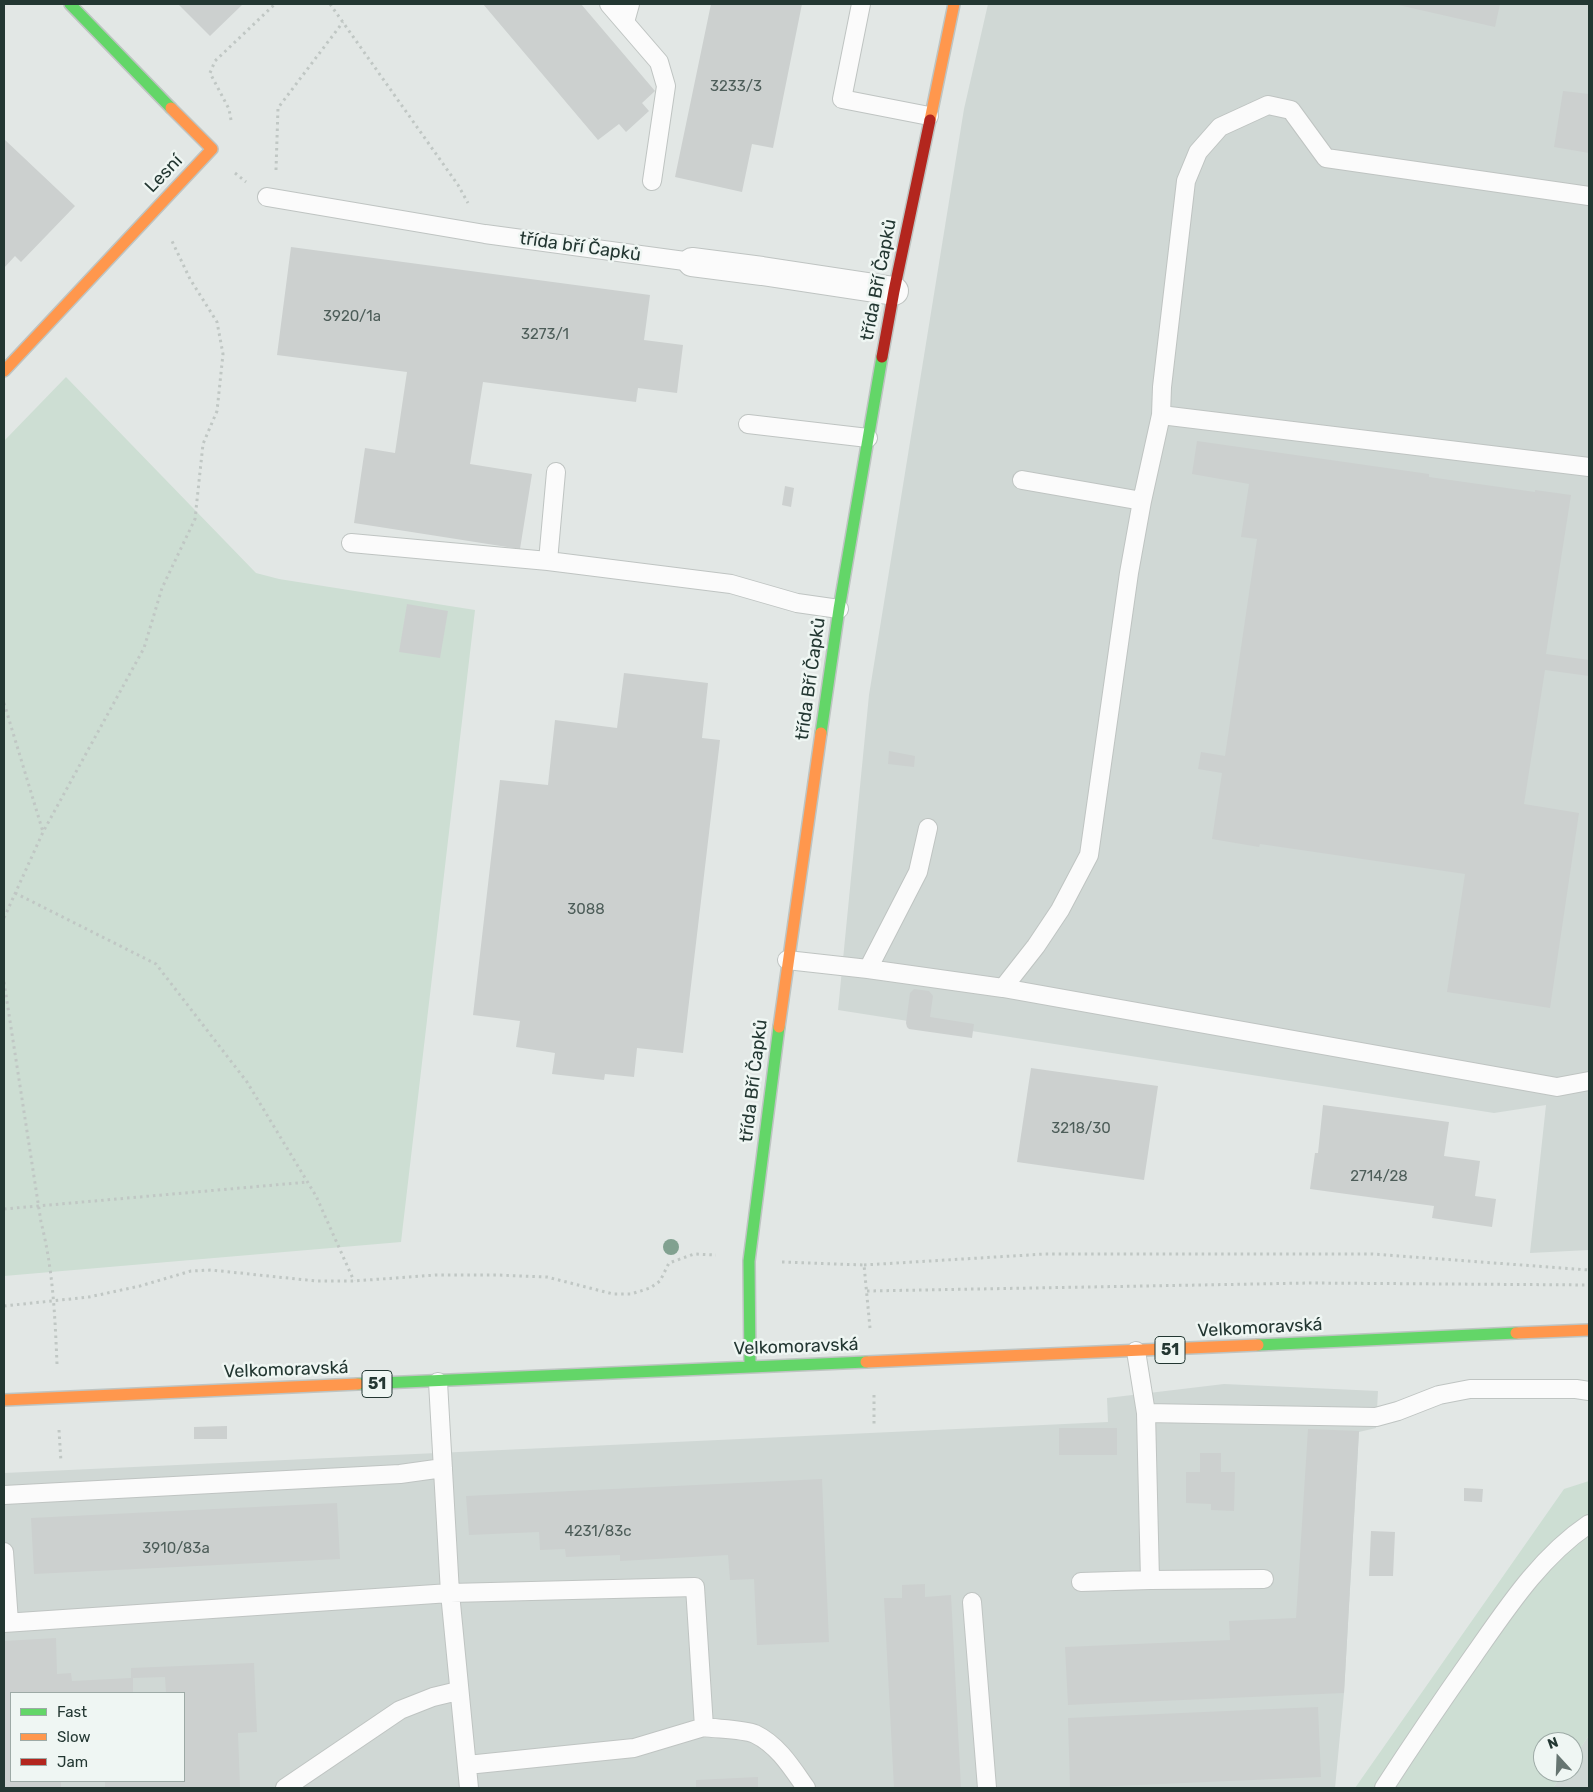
<!DOCTYPE html>
<html>
<head>
<meta charset="utf-8">
<style>
	body { margin:0 }
	#map { position:relative; width:1593px; height:1792px; overflow:hidden; background:#e2e7e5; font-family:Rubik,sans-serif }
	canvas { display:block }
	.frame { position:absolute; inset:0; border:5px solid #233732; pointer-events:none }
	.legend { position:absolute; left:10px; top:1692px; width:175px; height:90px; box-sizing:border-box; background:#eff6f3; border:1px solid #9daaa6; margin:0; padding:6px 9px; list-style:none; font-size:15px; color:#233732 }
	.legend li { display:flex; align-items:center; gap:10px; height:25px }
	.legend b { width:25px; border:1px solid #9daaa6 }
	.north { position:absolute; left:1533px; top:1732px; width:50px; height:50px; box-sizing:border-box; background:#eff6f3; border:1px solid #9daaa6; border-radius:50%; rotate:340deg; font-size:14px; font-weight:700; line-height:20px; text-align:center; color:#233732 }
	.north::after { content:''; display:block; margin:auto; width:18px; height:22px; background:#667571; clip-path:polygon(50% 0,100% 100%,50% 72%,0 100%) }
</style>
</head>
<body>
<div id="map">
<canvas width="1593" height="1792"></canvas>
<div class="frame"></div>
<ul class="legend">
<li><b style="height:6px;background:#63d668"></b>Fast</li>
<li><b style="height:6px;background:#ff974d"></b>Slow</li>
<li><b style="height:6px;background:#b3261e"></b>Jam</li>
</ul>
<div class="north">N</div>
</div>
<script>
const ctx = document.querySelector('canvas').getContext('2d');
ctx.lineJoin = 'round';
function paint(path, color) {
  ctx.fillStyle = color;
  ctx.fill(path, 'evenodd');
}
function strokePath(path, color, width, dash) {
  ctx.strokeStyle = color;
  ctx.lineWidth = width;
  ctx.lineCap = dash ? 'butt' : 'round';
  ctx.setLineDash(dash || []);
  ctx.stroke(path);
}
function write(font, color, halo, rows, align = 'center') {
  ctx.font = font + ' Rubik,sans-serif';
  ctx.lineWidth = 5;
  ctx.setLineDash([]);
  ctx.textBaseline = 'middle';
  ctx.strokeStyle = halo;
  ctx.fillStyle = color;
  for (const [text, x, y, turn = 0] of rows) {
    ctx.save();
    ctx.translate(x, y);
    ctx.rotate((+turn || 0) * Math.PI / 180);
    ctx.textAlign = isNaN(turn) ? turn : align;
    if (halo) ctx.strokeText(text, 0, 0);
    ctx.fillText(text, 0, 0);
    ctx.restore();
  }
}
paint(new Path2D(`
	M988 4H1589V1250L1530 1253 1546 1105 1494 1113 838 1010 869 695 964 109Z
	M1224 1384 1378 1391 1376 1428 1359 1432 1344 1693 1335 1788H4V1473L1108 1422 1107 1398ZM11 1693H184V1781H11Z
	M1589 1735V1788H1553L1564 1772H1573V1759Z`), '#d0d8d5');
paint(new Path2D(`
	M66 377 256 573 279 579 475 610 401 1242 4 1276V441Z
	M1589 1481V1735L1573 1759V1742H1543V1772H1564L1553 1788H1355L1564 1489Z`), '#cdded3');
paint(new Path2D(`
	M178 4H243L210 36Z
	M483 4H581L655 91 642 103 649 111 626 132 619 124 598 140Z
	M711 4H802L773 148 752 144 742 192 675 177Z
	M1394 4H1500L1495 27Z
	M1563 91 1589 94V153L1554 147Z
	M4 139 75 206 21 262 15 256 4 268Z
	M291 247 650 295 644 340 683 345 677 393 638 388 636 402 483 382 470 464 532 474 520 549 354 523 365 448 395 453 407 372 277 355Z
	M1197 441 1429 474V477L1535 492V490L1571 495 1546 654 1589 660V676L1545 670 1524 804 1579 813 1550 1008 1447 992 1465 874 1260 844 1259 847 1212 839 1222 773 1198 769 1201 752 1225 756 1257 539 1241 537 1249 484 1192 474Z
	M785 486 794 488 791 507 782 505Z
	M407 604 448 611 440 658 399 652Z
	M624 673 708 683 702 738 720 740 683 1053 637 1048 634 1077 605 1074 604 1080 552 1074 555 1053 516 1047 520 1021 473 1015 500 780 548 785 555 720 617 728Z
	M889 751 915 756 914 767 888 764Z
	M914 989 929 991 933 996 930 1017 974 1024 972 1038 909 1029 907 1027 906 1023 910 993Z
	M1031 1068 1158 1086 1144 1180 1017 1162Z
	M1323 1105 1449 1122 1444 1156 1480 1161 1475 1196 1496 1199 1492 1227 1432 1218 1434 1206 1310 1189 1315 1153H1318Z
	M227 1426V1439H194V1427Z
	M1059 1428H1117V1455H1059Z
	M1308 1429 1359 1431 1344 1693 1068 1705 1065 1647 1230 1640 1229 1621 1296 1618Z
	M1200 1453H1221V1472H1235L1234 1511 1211 1510V1504L1186 1503V1472H1200Z
	M822 1479 829 1642 757 1645 754 1579 730 1580 728 1555 620 1561V1555L566 1557 565 1549 540 1550 539 1532 469 1535 466 1496Z
	M1464 1488 1483 1489 1482 1502 1464 1501Z
	M337 1503 340 1559 34 1574 31 1518Z
	M1371 1531 1395 1532 1393 1576H1369Z
	M925 1584V1597L951 1595 961 1788H894L884 1598H902V1585Z
	M56 1638 57 1674 71 1673 72 1681 131 1678V1668L254 1663 257 1732 238 1733 240 1787 105 1788V1781H184V1693H166L165 1677 133 1678V1693H11V1781H61V1788H4V1641Z
	M1318 1707 1321 1777 1070 1788 1068 1718Z
	M758 1777V1788H696V1780Z`), '#ccd0cf');
const lane = new Path2D(`
	M609 4 659 62 666 86 652 181
	M861 4 842 99 929 116
	M625 22 630 4
	M267 197 485 234 692 262
	M1161 415 1162 387 1186 181 1198 152 1220 127 1268 105 1291 110 1326 158 1589 196
	M748 424 868 438
	M1022 480 1142 501
	M351 543 548 561 731 584 797 603 839 609
	M548 561 556 472
	M787 960 868 969 1003 988 1557 1087 1589 1081
	M868 969 918 872 928 828
	M1003 988 1036 946 1060 910 1089 855 1129 573 1142 501 1161 415 1589 467
	M1136 1351 1146 1413 1376 1417 1398 1411 1439 1395 1470 1389H1576L1589 1391
	M438 1382 450 1593 469 1788
	M4 1495 400 1474 443 1468
	M4 1552 9 1622
	M1150 1580 1264 1579
	M1081 1582 1150 1580 1146 1413
	M972 1602 987 1788
	M4 1623 450 1593 695 1587 704 1727 634 1748 467 1765
	M704 1727C716 1729 744 1729 755 1734 778 1745 792 1768 806 1788
	M285 1788 400 1710 433 1697 458 1691
	M1384 1788C1413 1743 1443 1699 1474 1655 1507 1608 1540 1557 1589 1524`);
const street = new Path2D(`
	M692 262 762 271 894 291`);
const fast = new Path2D(`
	M70 4 171 108
	M821 733 839 609 882 357
	M1258 1345 1516 1333
	M750 1366 749 1261 779 1027
	M358 1384 866 1362`);
const slow = new Path2D(`
	M930 120 954 4
	M4 371 212 149 171 108
	M779 1027 821 733
	M1516 1333 1589 1330
	M866 1362 1258 1345
	M4 1400 358 1384`);
const jam = new Path2D(`
	M882 357 894 291 930 120`);
strokePath(lane, '#bfc4c2', 20);
strokePath(street, '#bfc4c2', 30);
strokePath(fast, '#bec4c2', 14);
strokePath(slow, '#bec4c2', 14);
strokePath(jam, '#bec4c2', 14);
strokePath(new Path2D(`
	M330 4 458 185 468 203
	M231 120 229 109 210 73 215 61 275 4
	M276 170 278 108 343 22
	M235 173 246 182
	M4 703 43 832
	M15 893 156 964 247 1082 316 1196 354 1281
	M4 918 43 832 144 648 162 588 195 519 203 444 217 411 223 354 217 322 190 279 171 239
	M4 982 41 1222C53 1269 55 1316 57 1364
	M4 1209 308 1182
	M782 1262 864 1265 870 1328
	M864 1265 1045 1254H1373L1589 1270
	M867 1291 1310 1283 1589 1285
	M4 1306 89 1297 140 1286 191 1271 211 1270 316 1281H354L436 1275H497L547 1277 613 1294H631L650 1288 660 1281 669 1263 694 1254 716 1255
	M874 1395V1424
	M59 1430 61 1462`), '#c0c7c4', 3, [2.5, 4]);
strokePath(lane, '#fbfbfb', 18);
strokePath(street, '#fbfbfb', 28);
strokePath(fast, '#63d668', 11);
strokePath(slow, '#ff974d', 11);
strokePath(jam, '#b3261e', 11);
ctx.fillStyle = '#81a190';
for (const [x, y] of [
	[671,1247]
]) {
  ctx.beginPath();
  ctx.arc(x, y, 8, 0, 2 * Math.PI);
  ctx.fill();
}
write('15px', '#4d5d59', null, [
	["3233/3",736,87],
	["3920/1a",352,317],
	["3273/1",545,335],
	["3088",586,910],
	["3218/30",1081,1129],
	["2714/28",1379,1177],
	["4231/83c",598,1532],
	["3910/83a",176,1549]
]);
for (const [x, y, w] of [
	[1170,1350,30],
	[377,1384,30]
]) {
  const box = new Path2D();
  box.roundRect(x - w / 2, y - 13.5, w, 27, 4);
  ctx.fillStyle = '#eff6f3';
  ctx.fill(box);
  strokePath(box, '#233732', 1);
}
write('bold 16px', '#233732', null, [
	["51",1170,1350],
	["51",377,1384]
]);
write('18px', '#233732', '#eff6f3', [
	["Lesní",164,174,-46],
	["třída bří Čapků",580,247,8],
	["třída Bří Čapků",879,280,-79],
	["třída Bří Čapků",811,679,-82],
	["třída Bří Čapků",754,1081,-83],
	["Velkomoravská",1260,1328,-3],
	["Velkomoravská",796,1347,-2],
	["Velkomoravská",286,1370,-2]
]);
</script>
</body>
</html>
